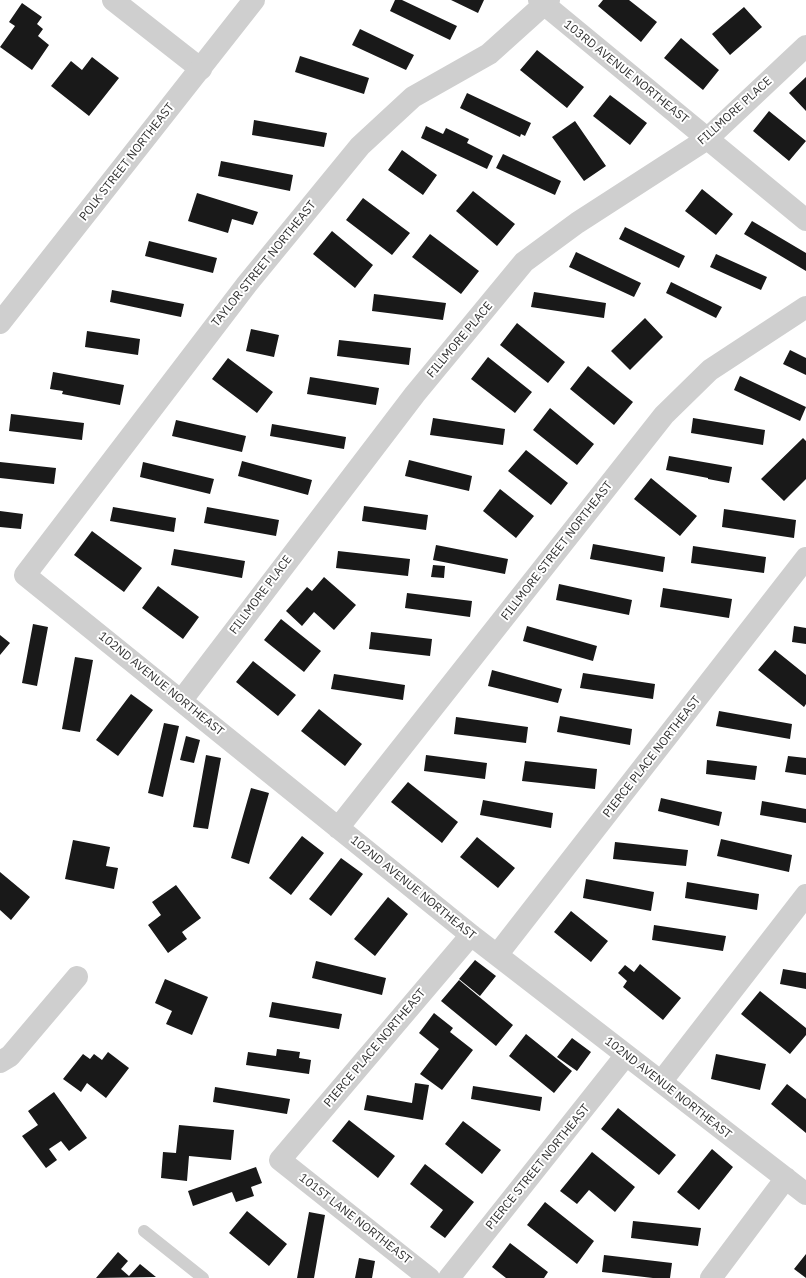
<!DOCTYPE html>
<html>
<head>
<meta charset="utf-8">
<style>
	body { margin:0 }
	canvas { display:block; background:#fff }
</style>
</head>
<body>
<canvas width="806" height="1278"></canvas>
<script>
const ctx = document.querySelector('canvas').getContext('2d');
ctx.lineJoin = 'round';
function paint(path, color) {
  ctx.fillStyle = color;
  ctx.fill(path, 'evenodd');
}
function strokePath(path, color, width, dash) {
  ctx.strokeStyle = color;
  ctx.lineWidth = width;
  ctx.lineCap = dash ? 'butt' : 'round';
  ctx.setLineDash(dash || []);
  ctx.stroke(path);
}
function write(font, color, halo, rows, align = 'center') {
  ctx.font = font + ' "IBM Plex Sans",sans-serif';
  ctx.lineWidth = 4;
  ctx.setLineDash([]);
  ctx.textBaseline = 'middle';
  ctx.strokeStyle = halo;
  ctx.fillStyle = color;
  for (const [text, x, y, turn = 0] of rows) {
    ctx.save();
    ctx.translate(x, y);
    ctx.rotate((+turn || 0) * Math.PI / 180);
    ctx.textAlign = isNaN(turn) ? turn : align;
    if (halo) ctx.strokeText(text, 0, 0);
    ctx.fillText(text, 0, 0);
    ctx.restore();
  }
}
paint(new Path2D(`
	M395 0H402L457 26 450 40 390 11Z
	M451 0H484L478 13Z
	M603 0H629L657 22 641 42 598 6Z
	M22 3 42 17 37 24 43 29 38 36 49 45 32 70 0 47 15 26 9 22Z
	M744 7 762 27 730 55 712 34Z
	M360 29 414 55 406 70 352 45Z
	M681 38 719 70 703 90 664 58Z
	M537 50 584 87 567 108 520 70Z
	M300 56 369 78 364 94 295 72Z
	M92 57 119 78 89 116 51 86 71 61 82 70Z
	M806 77V111L789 93Z
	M467 93 531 123 525 136 521 134 520 137 460 108Z
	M610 95 647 123 630 145 593 116Z
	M769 111 806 141 789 161 753 131Z
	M254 120 327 133 324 147 252 135Z
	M575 121 606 166 584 181 552 137Z
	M426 126 443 134 446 128 469 139 467 143 493 156 487 169 421 138Z
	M402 150 437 175 423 195 388 170Z
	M503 154 561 181 555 195 496 168Z
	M221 161 293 175 290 191 218 176Z
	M702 189 733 214 716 235 685 211Z
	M473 191 515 224 497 246 456 211Z
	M197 193 258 212 253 225 232 219 228 233 188 221Z
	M363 198 410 233 392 255 346 220Z
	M752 221 806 253V271L744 234Z
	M625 227 685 256 679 268 619 239Z
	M332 231 373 265 355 288 313 254Z
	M430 234 479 271 461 294 412 257Z
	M149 241 217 258 213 273 145 256Z
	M576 252 641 283 634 297 569 267Z
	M716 254 767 277 761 290 710 267Z
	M671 282 722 307 716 318 666 293Z
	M112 290 184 304 181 317 110 302Z
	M534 292 606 303 604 318 531 307Z
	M374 294 446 303 443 320 372 311Z
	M645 318 663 337 630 370 611 351Z
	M517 323 565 362 548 383 500 345Z
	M251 329 279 335 274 357 246 351Z
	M87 331 140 339 138 355 85 347Z
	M339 340 411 348 409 365 337 356Z
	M790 350 806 358V375L783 364Z
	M488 357 532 392 515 413 471 379Z
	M228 358 273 392 257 413 212 379Z
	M588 366 633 402 614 425 570 389Z
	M53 372 124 385 120 405 62 394 63 391 50 389Z
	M740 376 806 407 800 421 734 390Z
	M310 377 379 388 376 405 307 394Z
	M550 408 594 444 577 465 533 430Z
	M11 414 84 423 82 440 9 431Z
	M433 418 505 429 503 445 430 435Z
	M693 418 765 430 763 445 691 433Z
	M176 420 246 436 242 452 172 436Z
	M272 424 346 437 344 449 270 436Z
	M803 438 806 441V479L784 501 761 479Z
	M526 450 568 483 551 505 508 471Z
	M669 456 732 467 729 483 708 479V478L666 470Z
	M409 460 472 476 469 491 405 476Z
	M242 461 312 480 308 495 238 476Z
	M0 462 56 468 54 484 0 478Z
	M143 462 214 479 210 494 140 477Z
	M651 478 697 516 680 536 634 499Z
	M500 489 534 516 516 538 483 511Z
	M364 506 428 515 426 530 362 521Z
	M113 507 176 518 174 532 110 521Z
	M207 507 279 520 276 536 204 523Z
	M724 509 796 520 794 538 722 527Z
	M0 511 23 514 21 529 0 527Z
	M92 531 142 568 124 592 74 555Z
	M593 544 665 557 663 572 590 559Z
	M436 545 508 559 505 574 433 560Z
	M693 546 766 557 764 573 691 563Z
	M174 549 245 561 242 578 171 565Z
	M338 551 410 559 408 576 336 568Z
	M433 565 445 566 444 578 431 577Z
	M324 577 356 605 334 630 314 612 302 626 286 611 307 587 312 591Z
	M559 584 632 600 629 615 556 600Z
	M158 586 199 617 183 639 142 608Z
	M663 588 732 599 729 618 660 607Z
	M407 593 472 601 470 617 405 608Z
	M281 619 321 651 304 672 264 640Z
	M33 624 48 627 37 686 22 683Z
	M527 626 597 646 593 661 523 641Z
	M794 626 806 628V644L792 642Z
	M371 632 432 639 430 656 369 649Z
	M0 635 10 643 0 655Z
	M775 650 806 675V704L804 707 758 670Z
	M75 657 93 660 80 732 62 729Z
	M253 661 296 695 278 716 236 682Z
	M492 670 562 689 558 703 488 686Z
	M583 673 655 684 653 699 580 688Z
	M334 674 405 685 403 700 331 689Z
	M131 694 153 710 118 756 96 740Z
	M319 709 362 744 345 766 301 731Z
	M719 711 792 724 790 739 716 726Z
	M560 716 632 729 630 745 557 732Z
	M456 717 528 727 526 743 454 734Z
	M164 723 179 726 163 797 148 793Z
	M186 736 200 740 194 763 180 760Z
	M206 755 221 758 208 829 193 827Z
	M426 755 487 763 485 779 424 771Z
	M788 756 806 758V775L785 772Z
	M707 760 757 766 755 780 706 774Z
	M525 761 597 769 595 789 522 781Z
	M408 782 458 822 442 843 391 802Z
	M251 788 269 793 249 864 231 858Z
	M661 798 722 812 719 826 658 811Z
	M483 800 553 813 551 828 480 815Z
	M762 801 806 809V823L760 815Z
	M302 836 324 853 291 895 269 878Z
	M477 837 515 868 498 888 460 857Z
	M721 839 792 855 789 872 717 856Z
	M73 840 110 847 106 866 118 868 114 889 65 879Z
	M615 842 688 850 686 866 613 859Z
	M341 858 363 874 331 916 309 899Z
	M0 872 30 897 11 920 0 910Z
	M586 879 654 892 651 911 583 898Z
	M687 882 759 894 757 910 685 898Z
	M176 885 201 918 182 932 187 939 168 953 148 925 161 915 152 902Z
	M388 897 408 914 375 956 354 939Z
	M571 911 608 941 591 962 554 932Z
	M654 925 726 936 723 951 652 940Z
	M475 960 496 976 480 996 459 979Z
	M316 961 386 978 382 995 312 978Z
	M640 964 681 998 663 1020 623 987 627 981 618 973 625 965 634 972Z
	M783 969 806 973V989L780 984Z
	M165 979 208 997 192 1035 166 1024 172 1011 155 1003Z
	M459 980 513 1025 496 1046 441 1001Z
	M760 991 806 1028V1035L790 1054 741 1014Z
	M272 1002 342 1014 339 1029 269 1017Z
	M434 1013 453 1028 450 1032 473 1050 442 1090 420 1074 439 1049 419 1033Z
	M526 1034 572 1071 554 1093 509 1056Z
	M572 1038 591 1052 577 1071 557 1057Z
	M277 1049 300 1052 299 1058 311 1060 309 1074 246 1065 248 1052 276 1056Z
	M108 1052 129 1068 106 1098 87 1083 81 1092 63 1079 83 1054 90 1059 94 1054 102 1060Z
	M716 1054 766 1064 760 1090 711 1079Z
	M415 1083 429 1085 423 1120 364 1110 367 1095 412 1103Z
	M787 1084 806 1099V1133L771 1104Z
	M473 1086 542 1097 540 1111 471 1099Z
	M215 1087 290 1099 287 1114 213 1102Z
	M54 1092 87 1138 69 1151 61 1141 49 1149 57 1160 46 1168 22 1136 38 1125 28 1111Z
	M618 1108 676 1155 659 1175 601 1129Z
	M349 1120 395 1156 378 1178 332 1141Z
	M463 1121 501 1150 482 1174 445 1144Z
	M179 1125 234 1130 231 1160 189 1156 187 1181 161 1178 163 1152 176 1153Z
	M712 1149 733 1167 699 1210 677 1192Z
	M592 1152 635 1187 615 1212 589 1190 577 1204 560 1191Z
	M425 1164 474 1202 445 1238 430 1227 443 1210 410 1184Z
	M256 1167 262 1183 251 1187 254 1196 236 1202 232 1192 193 1206 188 1191Z
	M545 1202 594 1241 577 1264 527 1225Z
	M247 1211 287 1244 269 1266 229 1233Z
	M309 1212 325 1215 314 1278H297Z
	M633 1221 701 1228 698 1246 631 1238Z
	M510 1243 548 1272 544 1278H506L492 1267Z
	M118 1252 128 1261 121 1269 129 1276 140 1264 156 1277 96 1278Z
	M806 1254V1278L794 1269Z
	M604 1255 672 1263 670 1278H653L602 1272Z
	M359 1258 375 1261 372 1278H355Z`), '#191919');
strokePath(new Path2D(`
	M144 1231 203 1278`), '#cfcfcf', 12);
strokePath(new Path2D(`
	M113 0 201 69
	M539 0 806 220
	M549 0 489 54 413 97 360 146 247 284 25 575 471 935 806 1194
	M181 701 415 394 524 262 577 223 707 139 806 46
	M338 828 664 415 710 370 806 307
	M497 955 806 558
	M0 1062 10 1056 77 977
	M661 1082 806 895
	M429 1278 280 1160 471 935
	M449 1278 626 1055
	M711 1278 786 1178`), '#cfcfcf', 22);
strokePath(new Path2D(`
	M0 323 254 0`), '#cfcfcf', 22);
write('12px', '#323232', '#fff', [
	["103RD AVENUE NORTHEAST",626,72,39],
	["FILLMORE PLACE",735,111,-42],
	["POLK STREET NORTHEAST",127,162,-52],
	["TAYLOR STREET NORTHEAST",264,264,-51],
	["FILLMORE PLACE",460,340,-50],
	["FILLMORE STREET NORTHEAST",557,551,-52],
	["FILLMORE PLACE",261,595,-53],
	["102ND AVENUE NORTHEAST",161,684,39],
	["PIERCE PLACE NORTHEAST",652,757,-52],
	["102ND AVENUE NORTHEAST",413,888,39],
	["PIERCE PLACE NORTHEAST",375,1048,-50],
	["102ND AVENUE NORTHEAST",668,1088,38],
	["PIERCE STREET NORTHEAST",538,1167,-51],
	["101ST LANE NORTHEAST",355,1219,38]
]);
</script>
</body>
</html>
